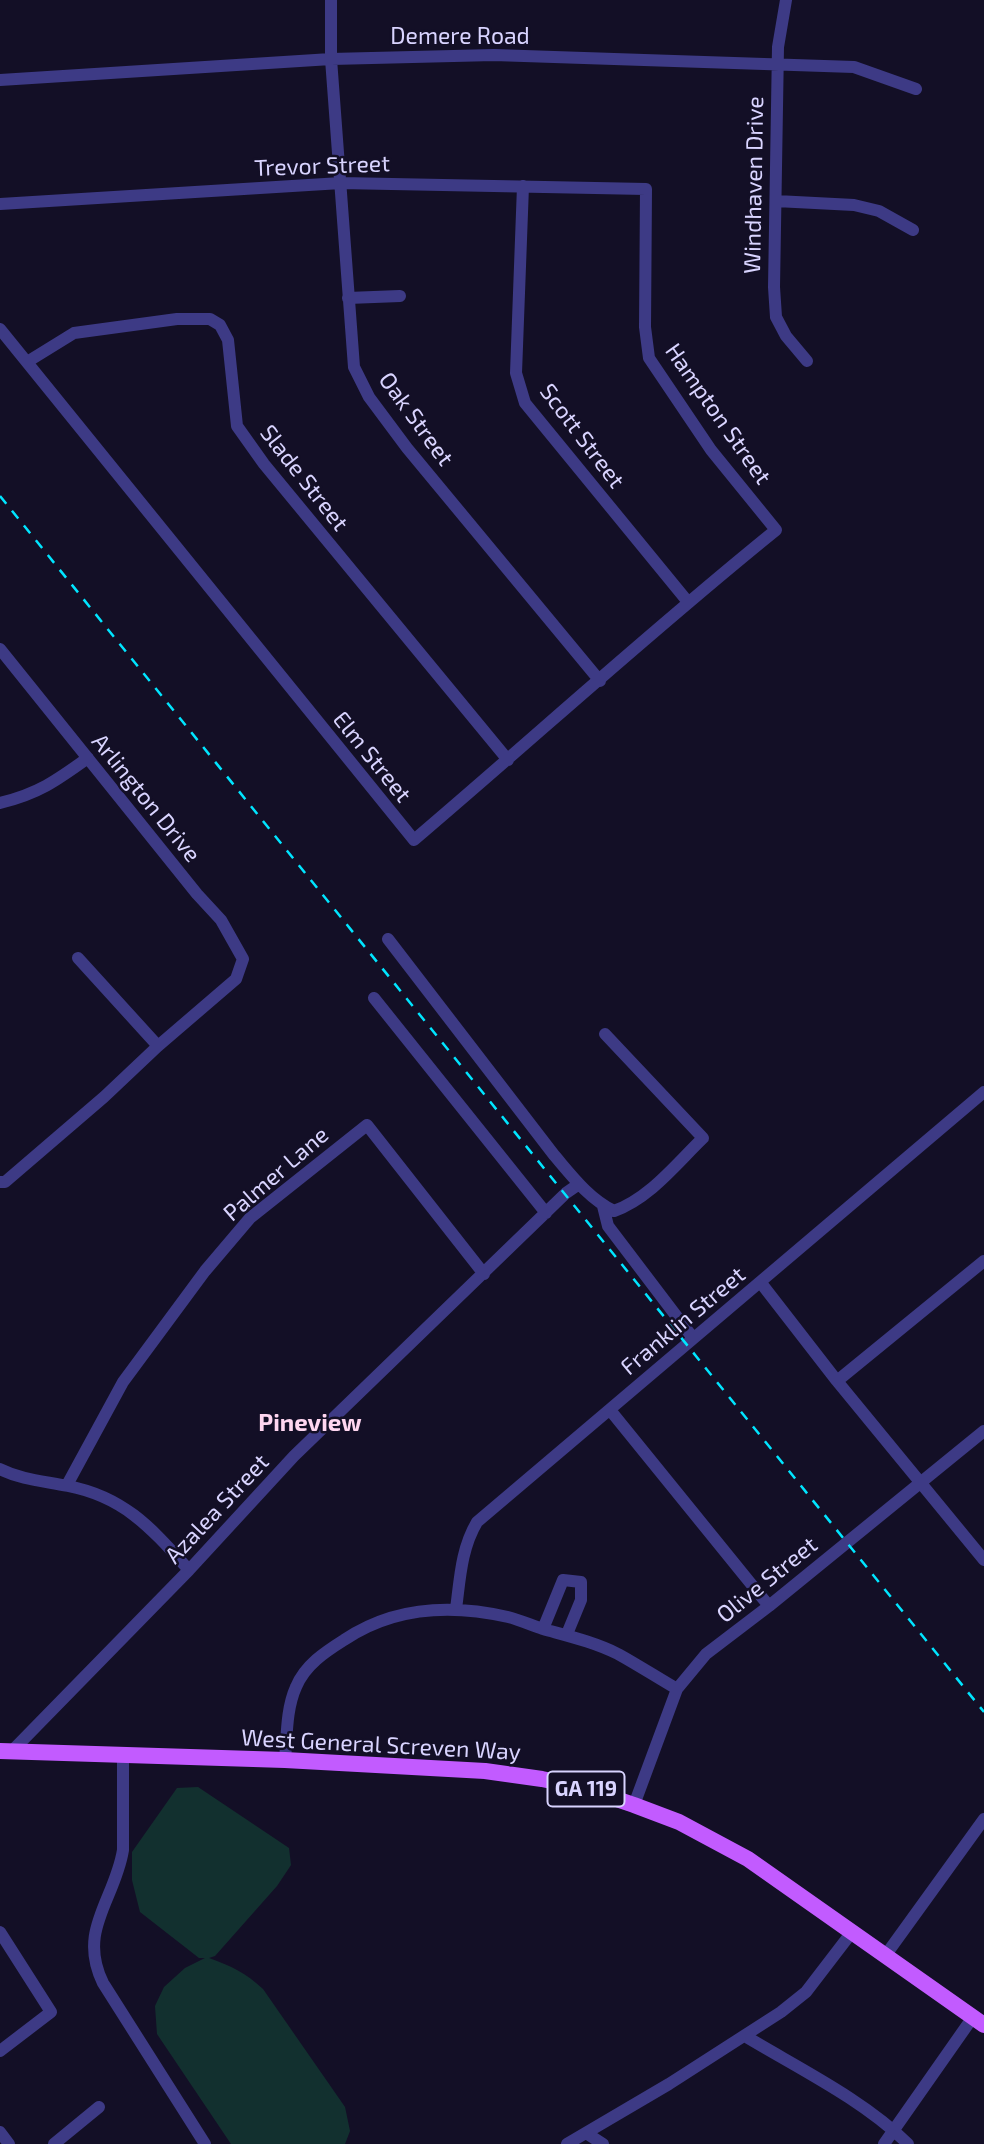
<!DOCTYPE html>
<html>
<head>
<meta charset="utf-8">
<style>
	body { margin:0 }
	canvas { display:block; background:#130f26 }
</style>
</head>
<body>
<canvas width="984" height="2144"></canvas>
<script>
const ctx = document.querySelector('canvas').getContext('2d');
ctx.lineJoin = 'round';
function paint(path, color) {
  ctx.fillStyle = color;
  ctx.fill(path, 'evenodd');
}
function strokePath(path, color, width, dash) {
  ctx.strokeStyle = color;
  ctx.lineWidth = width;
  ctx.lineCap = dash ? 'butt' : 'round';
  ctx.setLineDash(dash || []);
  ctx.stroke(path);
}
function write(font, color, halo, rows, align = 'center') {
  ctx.font = font + ' "Exo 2",sans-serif';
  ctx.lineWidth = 5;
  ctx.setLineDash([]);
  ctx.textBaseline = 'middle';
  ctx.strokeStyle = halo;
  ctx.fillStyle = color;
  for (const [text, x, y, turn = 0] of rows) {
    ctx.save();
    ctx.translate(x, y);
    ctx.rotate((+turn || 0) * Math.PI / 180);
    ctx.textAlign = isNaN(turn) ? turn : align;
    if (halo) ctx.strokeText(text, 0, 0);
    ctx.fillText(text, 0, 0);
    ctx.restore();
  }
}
paint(new Path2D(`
	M198 1787 289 1848 291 1865 277 1886 215 1956 209 1958C231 1966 246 1973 263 1989L345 2107 350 2131 345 2144H231L157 2034 155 2006 164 1987 185 1968 205 1958H199L140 1912 132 1880V1852L177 1788Z`), '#12302f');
strokePath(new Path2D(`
	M331 0V59L354 367 369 397 407 448 600 681
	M786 0 778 47 774 287 776 317 786 336 807 361
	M0 80 331 59 494 55 854 67 916 89
	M523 186 516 373 525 403 688 602
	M776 201 854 205 879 211 913 230
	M0 204 341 183 646 189 645 327 649 358 711 450 776 530C652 630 535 737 414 840L0 329
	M348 298 400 296
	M27 362 74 333 177 319H210L220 325 228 340 237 426 264 464 508 760
	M0 649 197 894 221 920 243 959 236 979 158 1046 104 1097 5 1182H0
	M0 803C38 794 56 781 88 758
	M388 939 554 1155C572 1176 589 1199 614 1211 650 1198 676 1164 703 1138L605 1034
	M78 958 158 1046
	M374 998 546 1213
	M603 1206 608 1226 693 1338
	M761 1283 837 1381 984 1560
	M837 1381 984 1261
	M610 1410 769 1606
	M0 1469C22 1480 44 1481 68 1486 125 1497 152 1529 189 1570
	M67 1485 123 1382 205 1271 250 1218 367 1125 484 1274
	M456 1609C460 1579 461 1549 477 1522L984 1092
	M543 1629 563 1580 581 1582V1600L567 1634
	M12 1751 189 1570 294 1456 566 1193 579 1184
	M123 1755V1850C115 1900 77 1930 103 1983L205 2144
	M285 1760C287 1737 286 1709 296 1687 305 1665 325 1652 344 1640 393 1607 451 1604 508 1617 520 1620 531 1625 543 1629 568 1636 594 1642 618 1654 638 1665 658 1678 677 1689
	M634 1805 677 1689 706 1654 769 1606 984 1431
	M0 1932 51 2012 0 2051
	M885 1956 984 1819
	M745 2036C798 2068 864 2100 908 2144
	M0 2132 9 2144
	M586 2133 603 2144
	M54 2144 99 2107
	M567 2144 669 2084 781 2012 806 1992 852 1932
	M884 2144 973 2017`), '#3d3a85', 12);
strokePath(new Path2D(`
	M0 1751 285 1760 485 1771 542 1779 584 1788 634 1805 679 1822 748 1859 984 2025`), '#c25bff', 16);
strokePath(new Path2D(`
	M0 496 984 1712`), '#00e5ff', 2.5, [10, 9]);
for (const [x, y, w] of [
	[586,1789,77]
]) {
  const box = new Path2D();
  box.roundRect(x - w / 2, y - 17.5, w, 35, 5);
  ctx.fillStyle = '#130f26';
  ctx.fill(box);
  strokePath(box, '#d9d4ff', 2);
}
write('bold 21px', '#d9d4ff', null, [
	["GA 119",586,1789]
]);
write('23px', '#d9d4ff', '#130f26', [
	["Demere Road",460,36],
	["Trevor Street",322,166,-2],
	["Windhaven Drive",754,185,-89],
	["Hampton Street",718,414,55],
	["Oak Street",416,419,54],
	["Scott Street",582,436,53],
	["Slade Street",304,478,52],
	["Elm Street",372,757,51],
	["Arlington Drive",146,798,51],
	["Palmer Lane",276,1174,-41],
	["Franklin Street",683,1321,-40],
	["Azalea Street",217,1509,-47],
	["Olive Street",767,1580,-39],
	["West General Screven Way",381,1745,3]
]);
write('bold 24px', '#ffd6f0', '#130f26', [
	["Pineview",310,1423]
]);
</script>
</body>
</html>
